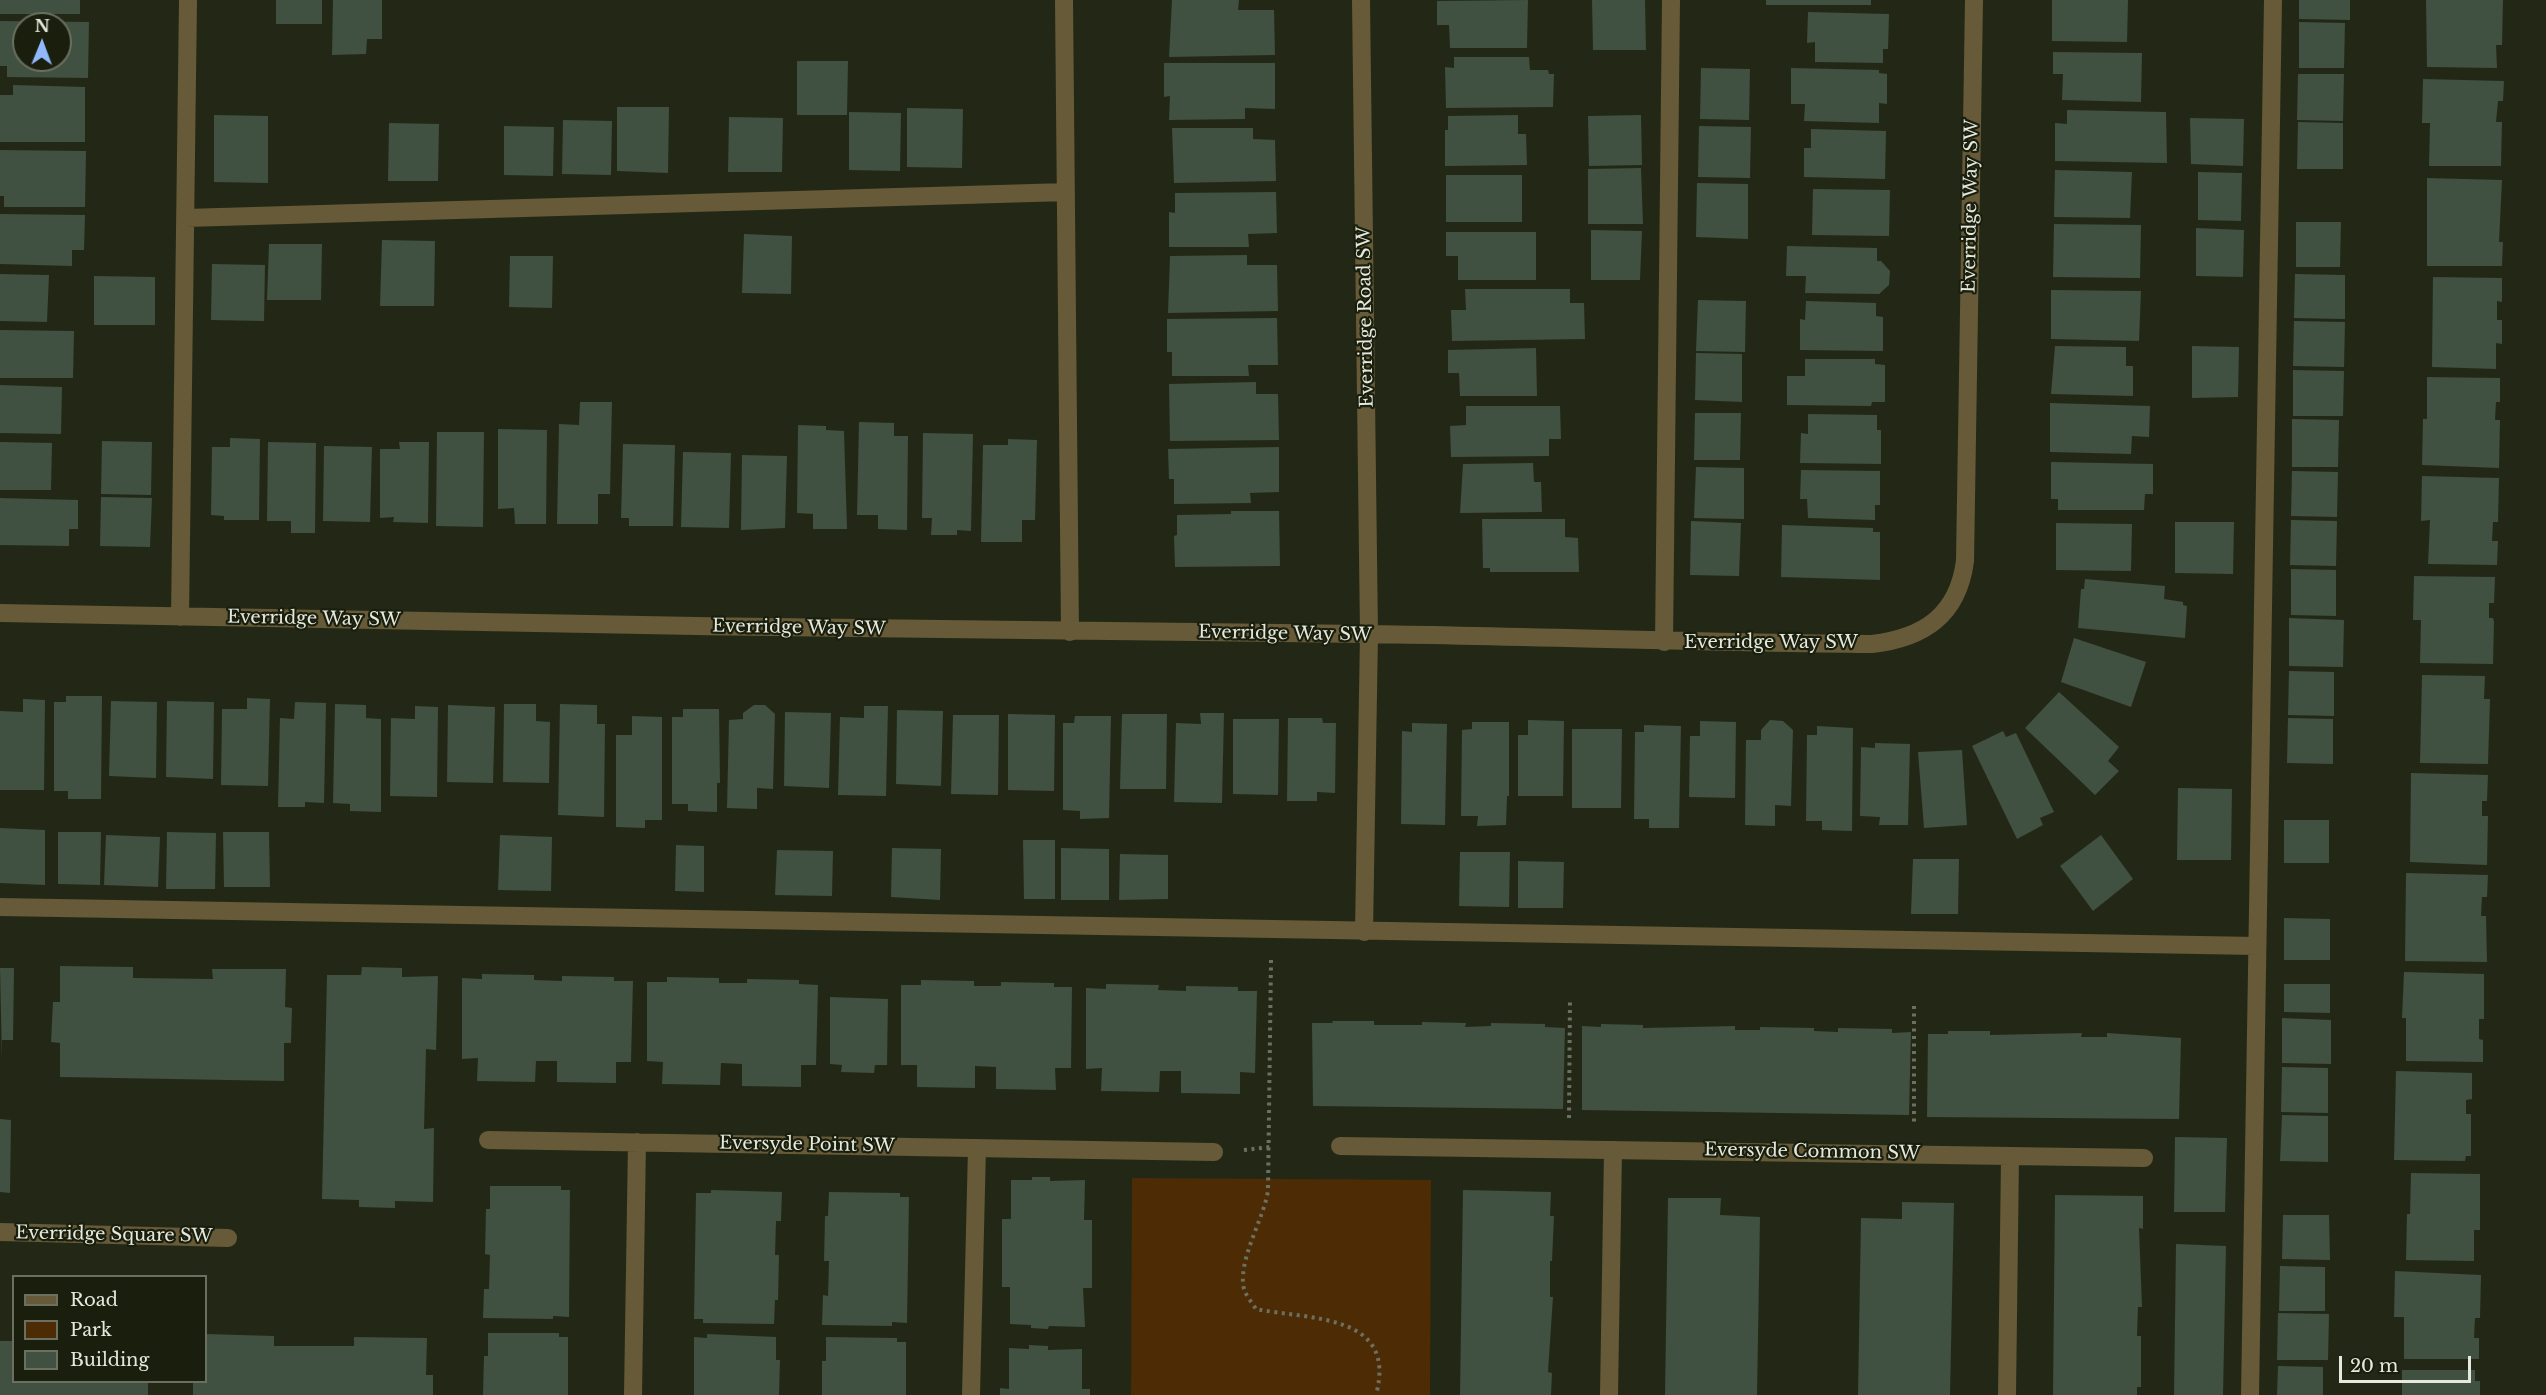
<!DOCTYPE html>
<html>
<head>
<meta charset="utf-8">
<style>
	body { margin:0 }
	#map { position:relative; width:2546px; height:1395px; overflow:hidden; background:#232816; font-family:"Libre Baskerville",serif }
	canvas { display:block }
	.legend { position:absolute; left:12px; top:1275px; width:195px; height:108px; box-sizing:border-box; background:#1a1e0d; border:2px solid #6b6f60; margin:0; padding:8px 10px; list-style:none; font-size:18px; color:#e5e8dd }
	.legend li { display:flex; align-items:center; gap:12px; height:30px }
	.legend b { width:30px; border:2px solid #6b6f60 }
	.north { position:absolute; left:12px; top:12px; width:60px; height:60px; box-sizing:border-box; background:#1a1e0d; border:2px solid #6b6f60; border-radius:50%; rotate:1deg; font-size:16px; font-weight:700; line-height:24px; text-align:center; color:#e5e8dd }
	.north::after { content:''; display:block; margin:auto; width:21px; height:27px; background:#91b8fd; clip-path:polygon(50% 0,100% 100%,50% 72%,0 100%) }
	.scale { position:absolute; left:2339px; top:1356px; width:132px; height:27px; box-sizing:border-box; border:3px solid #e5e8dd; border-top:0; padding-left:8px; font-size:18px; line-height:21px; white-space:nowrap; color:#e5e8dd; -webkit-text-stroke:4px #1a1e0d; paint-order:stroke }
</style>
</head>
<body>
<div id="map">
<canvas width="2546" height="1395"></canvas>
<ul class="legend">
<li><b style="height:8px;background:#665a38"></b>Road</li>
<li><b style="height:16px;background:#4d2b04"></b>Park</li>
<li><b style="height:16px;background:#405041"></b>Building</li>
</ul>
<div class="north">N</div>
<div class="scale">20 m</div>
</div>
<script>
const ctx = document.querySelector('canvas').getContext('2d');
ctx.lineJoin = 'round';
function paint(path, color) {
  ctx.fillStyle = color;
  ctx.fill(path, 'evenodd');
}
function strokePath(path, color, width, dash) {
  ctx.strokeStyle = color;
  ctx.lineWidth = width;
  ctx.lineCap = dash ? 'butt' : 'round';
  ctx.setLineDash(dash || []);
  ctx.stroke(path);
}
function write(font, color, halo, rows, align = 'center') {
  ctx.font = font + ' "Libre Baskerville",serif';
  ctx.lineWidth = 4.5;
  ctx.setLineDash([]);
  ctx.textBaseline = 'middle';
  ctx.strokeStyle = halo;
  ctx.fillStyle = color;
  for (const [text, x, y, turn = 0] of rows) {
    ctx.save();
    ctx.translate(x, y);
    ctx.rotate((+turn || 0) * Math.PI / 180);
    ctx.textAlign = isNaN(turn) ? turn : align;
    if (halo) ctx.strokeText(text, 0, 0);
    ctx.fillText(text, 0, 0);
    ctx.restore();
  }
}
paint(new Path2D(`
	M1132 1178 1431 1180 1430 1395H1131Z`), '#4d2b04');
paint(new Path2D(`
	M0 0H80V14H0Z
	M276 0H322V24H276Z
	M333 0H382V39H367L366 54 332 55Z
	M1172 0H1239L1238 10H1274L1275 55 1169 57Z
	M1528 0 1527 48H1450L1449 25H1437V1Z
	M1592 0H1645L1646 50H1593Z
	M1766 0H1871V5H1766Z
	M2052 0H2128L2127 42 2052 41Z
	M2299 0H2350V20L2299 19Z
	M2426 0H2503L2502 45H2496L2497 68 2427 67Z
	M1808 12 1889 14 1888 49H1883V63L1815 62V42L1807 43Z
	M0 21 89 22 88 78 7 77V66H0ZM24 24H60V60H24Z
	M2299 22 2345 23 2344 68H2299Z
	M2053 52 2142 53 2141 102 2062 100 2063 74H2053Z
	M1454 57H1529L1530 70H1548L1549 74H1554L1553 107 1446 108 1445 67 1454 68Z
	M797 61H848L847 115H797Z
	M1164 63H1275V109L1245 108V119L1169 120 1170 96 1164 97Z
	M1701 68 1750 69 1749 120 1700 119Z
	M1791 68 1879 70V73L1887 74V104L1879 103V123L1804 121 1805 104H1791Z
	M2298 74H2344L2343 121 2297 120Z
	M2423 79 2504 81 2503 101H2498L2496 122H2502L2501 166H2429L2430 123H2422Z
	M13 85 85 87V142H0V95H13Z
	M617 107H669L668 173 617 171Z
	M907 108 963 109 962 168 907 167Z
	M2067 110 2166 112 2167 163 2055 161V123L2067 124Z
	M849 112 901 113 900 171 849 170Z
	M214 115 268 116V183L214 182Z
	M1518 115V134H1526L1527 165 1445 166V130H1448V116Z
	M1641 115 1642 165 1589 166 1588 116Z
	M729 117 783 118 782 172H728Z
	M2190 118 2244 119 2243 166 2191 164Z
	M563 120 612 121 611 175 562 174Z
	M2298 122 2343 123V169H2297Z
	M389 123 439 124 438 181H388Z
	M504 126 554 127 553 176 504 175Z
	M1699 126 1751 127 1750 178 1698 177Z
	M1172 128H1253V139L1275 140 1276 181 1174 183Z
	M1811 129 1886 131 1885 179 1804 177V148H1811Z
	M0 150 86 151 85 207H4V196H0Z
	M1641 168 1643 224H1588V169Z
	M2055 170 2132 172 2130 218 2054 217Z
	M2198 172 2242 173 2241 221 2198 220Z
	M1446 175H1522V222H1446Z
	M2427 178 2502 180 2499 242H2503L2502 266H2427Z
	M1697 183 1748 184V239L1696 237Z
	M1813 189 1890 190 1889 236 1812 235Z
	M1276 192 1277 233 1248 234 1249 247H1169V212L1175 213V193Z
	M0 214 85 215 84 250H72V266L0 264Z
	M2296 222H2341L2340 267H2296Z
	M2054 224 2141 225 2140 278 2053 277Z
	M2196 228 2244 230 2243 277 2196 276Z
	M1591 230 1642 231 1640 280H1591Z
	M1446 232H1536V280H1458V256H1446Z
	M744 234 792 236 791 294 742 293Z
	M382 240 435 241 434 306H380Z
	M269 244H322L321 300H267Z
	M1787 246 1877 248V261H1881L1890 271 1889 285 1879 294 1805 293 1806 276H1786Z
	M1247 255V265H1277L1278 311 1168 313 1170 256Z
	M510 256H553L552 308 509 307Z
	M212 264 265 265 264 321 211 320Z
	M0 274 49 275 47 322 0 321Z
	M2295 274 2345 275V319L2294 318Z
	M94 276 155 277V325H94Z
	M2433 277 2502 278V302L2497 301V320H2502V344L2496 343V369L2432 367Z
	M1465 289H1570V303H1584L1585 339 1452 341 1451 310H1466Z
	M2051 290 2141 291 2139 341 2051 339Z
	M1698 300 1746 301 1745 352 1696 351Z
	M1806 301 1876 303V316L1883 317V351L1800 350V319L1805 320Z
	M1277 318 1278 365H1248L1249 376H1172V352H1167V319Z
	M2294 321 2345 322 2344 367 2293 366Z
	M0 330 74 331 73 378H0Z
	M2055 346 2126 347V366H2133V396L2051 394Z
	M2192 346 2239 347 2238 397 2192 398Z
	M1536 348 1537 396H1460L1459 373H1448V350Z
	M1696 353 1742 354V402L1695 400Z
	M1805 359H1875V364L1885 365V402H1872L1871 406 1787 405V376H1805Z
	M2293 370 2344 371 2343 416H2293Z
	M2427 377 2500 378V402H2496L2495 420H2500L2499 468 2422 465 2423 419H2427Z
	M1256 382V394H1278L1279 440 1170 441 1169 384Z
	M0 385 62 387 61 434 0 433Z
	M580 402H612L610 494H598V524H557L559 424 579 425Z
	M2050 403 2150 406 2149 437 2132 436 2131 454 2050 452Z
	M1466 406H1560L1561 439H1549V456L1451 457 1450 426 1466 425Z
	M1695 413H1741L1740 460H1694Z
	M1808 414 1877 415V430H1881V464L1800 463 1801 433 1808 434Z
	M2292 419 2339 420 2338 467H2292Z
	M859 422 894 423V436H908L907 530 878 529V515H857Z
	M798 425 826 426V430L844 431 847 529H813V514L797 513Z
	M498 429 547 430 546 524H515L514 508 498 509Z
	M437 432H484L483 527 436 526Z
	M923 433 973 434 971 531 957 530V535H931L932 518H922Z
	M230 438 260 439 259 520H224V516L211 515 212 447H230Z
	M1008 439 1037 440 1035 520H1022V542H981L983 445H1008Z
	M102 441 152 442 151 495 101 494Z
	M0 442 52 443 51 490H0Z
	M268 442 316 443 315 533H291V521H267Z
	M399 442H429L428 523 393 522 394 517 380 518V449H400Z
	M623 444 675 445 673 526H629V518H621Z
	M324 446 372 447 370 522 323 521Z
	M1279 447V492L1250 493 1251 503 1174 504V479H1169L1168 449Z
	M683 452 731 453 729 528 681 527Z
	M742 455 787 456 785 528 741 530Z
	M2051 462 2153 464V494H2145L2144 510H2058V499H2051Z
	M1533 463 1534 482H1541L1542 512 1460 513 1463 464Z
	M1696 467 1744 468V519L1694 518Z
	M1801 470 1880 471V505H1875V520L1808 518 1807 499H1800Z
	M2292 471 2338 472 2337 517 2291 516Z
	M2422 476 2499 478 2498 522H2493L2492 541H2498L2497 565 2428 564 2430 520 2421 521Z
	M101 497 152 498 150 547 100 546Z
	M0 498 78 500V529H69V546L0 545Z
	M1231 511H1279L1280 566 1175 567 1174 536 1177 535V515L1231 514Z
	M1482 519H1565V537L1578 538 1579 572H1490V568H1483Z
	M2291 520 2337 521 2336 566 2290 565Z
	M1691 521 1741 523 1739 576 1690 575Z
	M2175 522H2234L2233 574 2175 573Z
	M2056 523 2132 524 2131 571 2056 570Z
	M1782 525 1873 528V532H1880V580L1781 577Z
	M2291 569 2336 570V616L2291 615Z
	M2414 576 2495 577 2494 603H2489V618H2493L2494 622 2493 664 2420 663 2421 620H2413Z
	M2085 579 2165 586 2164 599 2183 602V605L2187 606 2185 638 2078 628 2081 589H2084Z
	M2289 618 2344 620 2343 667 2289 666Z
	M2074 638 2146 662 2131 707 2061 682Z
	M2289 671 2334 672V716L2288 715Z
	M2422 675 2485 676 2484 699H2490L2488 764 2420 763Z
	M2059 692 2119 747 2108 761 2119 771 2095 795 2025 728Z
	M66 696H102L101 799H68V791H54V702H66Z
	M247 698 270 699 268 786 221 785 222 709H247Z
	M23 699 45 700 44 790H0V711L23 712Z
	M111 701 157 702 156 778 109 776Z
	M167 701 214 702 213 779 166 777Z
	M295 702 326 703 324 803 305 802V807H278L280 718 294 719Z
	M335 704 366 705V718L381 719V812L350 811V804L333 803Z
	M504 704H536V721L550 722 549 783 503 782Z
	M560 704 597 705V724H605L604 817 558 815Z
	M448 705 495 707 493 783 447 782Z
	M754 705H765L775 714 773 789 757 788V809L727 808 729 720 743 719V713Z
	M415 706 438 707 437 797 390 796 391 718 415 719Z
	M864 706H888L886 796 838 795 840 717 864 718Z
	M683 709H719L720 783H717V812L688 811V804H672V717H683Z
	M897 710 943 711 941 786 896 784Z
	M785 712 831 713 829 788 784 786Z
	M1200 713H1224L1222 803 1174 802 1176 723 1201 724Z
	M1008 714 1055 715 1054 791 1008 790Z
	M1122 714H1167L1166 789H1120Z
	M953 715H999L998 795 951 794Z
	M632 716 662 717V820H645V828L616 827V735H632Z
	M1075 716H1111L1109 818 1080 819V811L1063 810V723H1074Z
	M1288 718H1322L1323 723H1336L1335 793 1317 792V801H1287Z
	M2288 718 2333 719V764L2287 763Z
	M1233 719H1279L1278 795 1233 794Z
	M1528 720 1564 721 1563 796H1518V735H1528Z
	M1770 720 1783 721 1793 730 1791 806 1775 805V826L1745 825 1746 740H1761V730Z
	M1700 721 1736 722 1735 798 1689 797 1690 736H1700Z
	M1472 722H1509V796H1507L1506 825 1477 826 1478 816H1461L1462 730 1472 729Z
	M1412 723 1447 724 1445 825 1401 824 1402 731 1412 732Z
	M1644 725 1681 726 1679 828H1649V819H1634L1635 732H1644Z
	M1817 726 1853 728 1852 831 1822 830V821H1806L1807 735H1817Z
	M1572 729H1622L1621 808H1572Z
	M2003 731 2006 737 2016 733 2054 812 2040 818 2043 825 2017 839 1972 746Z
	M1875 743 1910 744 1908 825H1879L1880 817 1860 816 1861 747 1875 748Z
	M1962 750 1967 825 1924 828 1918 752Z
	M2411 773 2488 775 2487 801H2482V816H2488L2487 865 2410 862Z
	M2178 788 2232 789 2231 860H2177Z
	M2284 820H2329V863H2284Z
	M0 828 45 830V885L0 883Z
	M58 832H101L100 885 58 884Z
	M167 832 216 833 215 889H166Z
	M223 832H269L270 887H224Z
	M106 835 160 837 158 887 104 885Z
	M500 835 552 837 551 891 498 890Z
	M2101 835 2133 879 2093 911 2060 866Z
	M1023 840H1055V899H1024Z
	M676 845 704 846V892L675 891Z
	M892 848 941 849 940 900 891 897Z
	M1061 848 1109 849V900H1061Z
	M777 850 833 851 832 896 775 895Z
	M1460 852H1510L1509 907 1459 906Z
	M1120 854 1168 855V899L1119 900Z
	M1913 859H1959L1958 914H1911Z
	M1518 861 1564 862 1563 908H1518Z
	M2406 873 2488 875 2487 897H2482L2481 916H2486L2487 962 2405 961Z
	M2284 918 2330 919V960H2284Z
	M60 966 133 967V978L213 979 212 969H286L285 1007 292 1008 291 1043H284V1081L60 1077V1043L51 1042 53 1002H60Z
	M362 967 402 968V977L438 976 436 1050 426 1049 424 1129 434 1128 433 1202 395 1201V1208L359 1207V1200L322 1199 327 975H361Z
	M0 968H14L13 1040H2V1062Z
	M2404 972 2484 974V1019H2479V1039L2483 1040V1062L2406 1061V1018H2402Z
	M482 974 534 975V980L562 981V976L614 977V981H633L631 1062H616V1083L557 1082V1061H536L535 1082 477 1081 478 1058 462 1059V978L482 979Z
	M667 977 719 978V983H747V979L799 980V984L818 985 816 1065H801V1087L742 1086V1064L721 1063 720 1085 662 1084 663 1062 647 1061V982H667Z
	M921 980 974 981V986H1001V982L1054 983V987H1072L1071 1068H1055L1056 1090 996 1089V1067L975 1066V1088L917 1087V1065H901V985H921Z
	M1106 984 1159 985 1158 990 1186 991V986L1238 987V991H1257L1255 1073 1240 1072V1094L1181 1093V1071H1160L1159 1092 1101 1091 1102 1068 1086 1069V988L1106 989Z
	M2284 984H2330V1013L2284 1012Z
	M830 997 888 999 887 1065H875L874 1073 841 1072 842 1065 830 1064Z
	M2282 1018 2331 1020V1064L2282 1063Z
	M1332 1021H1374V1025H1422V1022L1466 1023 1465 1027 1491 1026V1023L1545 1024V1027L1565 1028 1563 1109 1313 1106 1312 1023H1333Z
	M1601 1024 1643 1025V1028L1735 1026V1030H1760V1027L1814 1028V1031L1838 1032V1028L1892 1029V1033L1911 1032 1909 1115 1582 1110V1026L1601 1027Z
	M1948 1031H1990V1035L2082 1033 2081 1037H2107V1033L2181 1038 2179 1119 1927 1117 1928 1034H1948Z
	M2282 1067 2328 1068V1113L2281 1112Z
	M2396 1071 2472 1073V1099L2466 1100V1114H2471V1156H2466L2465 1161 2394 1160Z
	M2282 1115 2328 1116V1162L2280 1161Z
	M0 1119 11 1120 10 1193 0 1192Z
	M2175 1137 2227 1138 2225 1212H2174Z
	M2411 1173 2480 1174V1230H2474V1261L2406 1260 2407 1214H2410Z
	M1032 1177H1050V1181L1085 1180 1084 1220H1092V1288H1083L1085 1327 1049 1326 1048 1329 1031 1328V1325L1010 1324V1287H1002V1219H1011V1180H1032Z
	M490 1186H561V1190H570L569 1317 553 1316V1319L483 1318 484 1289H489L490 1255 485 1254 486 1209H490Z
	M711 1190 782 1192 781 1221H776L775 1255H779L778 1300H775L774 1324 703 1323V1319H694L696 1193H711Z
	M1463 1190 1551 1192 1550 1216H1554L1552 1261H1550V1297H1553L1548 1372 1552 1373 1551 1395H1460Z
	M829 1192 900 1193V1197H909L907 1323 892 1322V1326L822 1325 823 1295 828 1296 829 1261H824L825 1216H828Z
	M2055 1195 2143 1196V1229L2139 1228 2142 1307H2138L2137 1336H2141V1387H2137V1395H2053Z
	M1668 1198H1721L1720 1215 1760 1217 1757 1395H1665Z
	M1902 1202 1954 1203 1950 1395H1858L1861 1218 1902 1219Z
	M2283 1215H2329L2330 1260 2282 1259Z
	M2176 1244 2226 1246 2223 1395H2174Z
	M2280 1266 2325 1267V1311H2279Z
	M2395 1271 2481 1275 2480 1318H2475L2474 1338H2479V1359H2404V1317H2394Z
	M2278 1313 2329 1314 2328 1360H2277Z
	M488 1333H559V1337H568V1395H483L484 1356H488Z
	M206 1334 274 1336V1346H354V1337L427 1338 426 1375H433V1395H193V1382H206Z
	M707 1334 776 1337V1360H780L779 1395H694V1337L707 1338Z
	M826 1337 897 1338V1342H906V1395H822V1361H826Z
	M0 1341H14V1382H148V1395H0Z
	M1029 1345 1048 1346V1350L1082 1349V1389H1090V1395H1000V1388L1009 1389V1348L1029 1349Z
	M2278 1366 2323 1367V1395H2277Z
	M2402 1370H2475V1381H2480V1395H2402Z`), '#405041');
strokePath(new Path2D(`
	M1271 960 1268 1191C1263 1220 1241 1254 1243 1284 1244 1294 1251 1301 1256 1309 1310 1320 1398 1313 1376 1395
	M1914 1006V1122
	M1569 1118 1570 998
	M1244 1150 1270 1147`), '#6c7061', 4, [3, 4.5]);
strokePath(new Path2D(`
	M1064 0 1070 632
	M1361 0 1369 634 1364 932
	M186 218 1066 192
	M0 613C455 624 909 629 1364 634 1533 636 1703 643 1872 644 1924 638 1958 615 1965 561L1974 0
	M180 617 188 0
	M1664 642 1671 0
	M0 907 2257 946
	M488 1140 1214 1152
	M1340 1146 2144 1158
	M0 1232 228 1238
	M633 1395 637 1142
	M971 1395 977 1148
	M1609 1395 1613 1150
	M2007 1395 2010 1157
	M2250 1395 2273 0`), '#665a38', 18);
write('18px', '#e5e8dd', '#1a1e0d', [
	["Everridge Way SW",1971,206,-89],
	["Everridge Road SW",1366,317,-91],
	["Everridge Way SW",314,619,1],
	["Everridge Way SW",799,628,1],
	["Everridge Way SW",1285,634,1],
	["Everridge Way SW",1771,643],
	["Eversyde Point SW",807,1145,1],
	["Eversyde Common SW",1812,1152,1],
	["Everridge Square SW",114,1235,1]
]);
</script>
</body>
</html>
